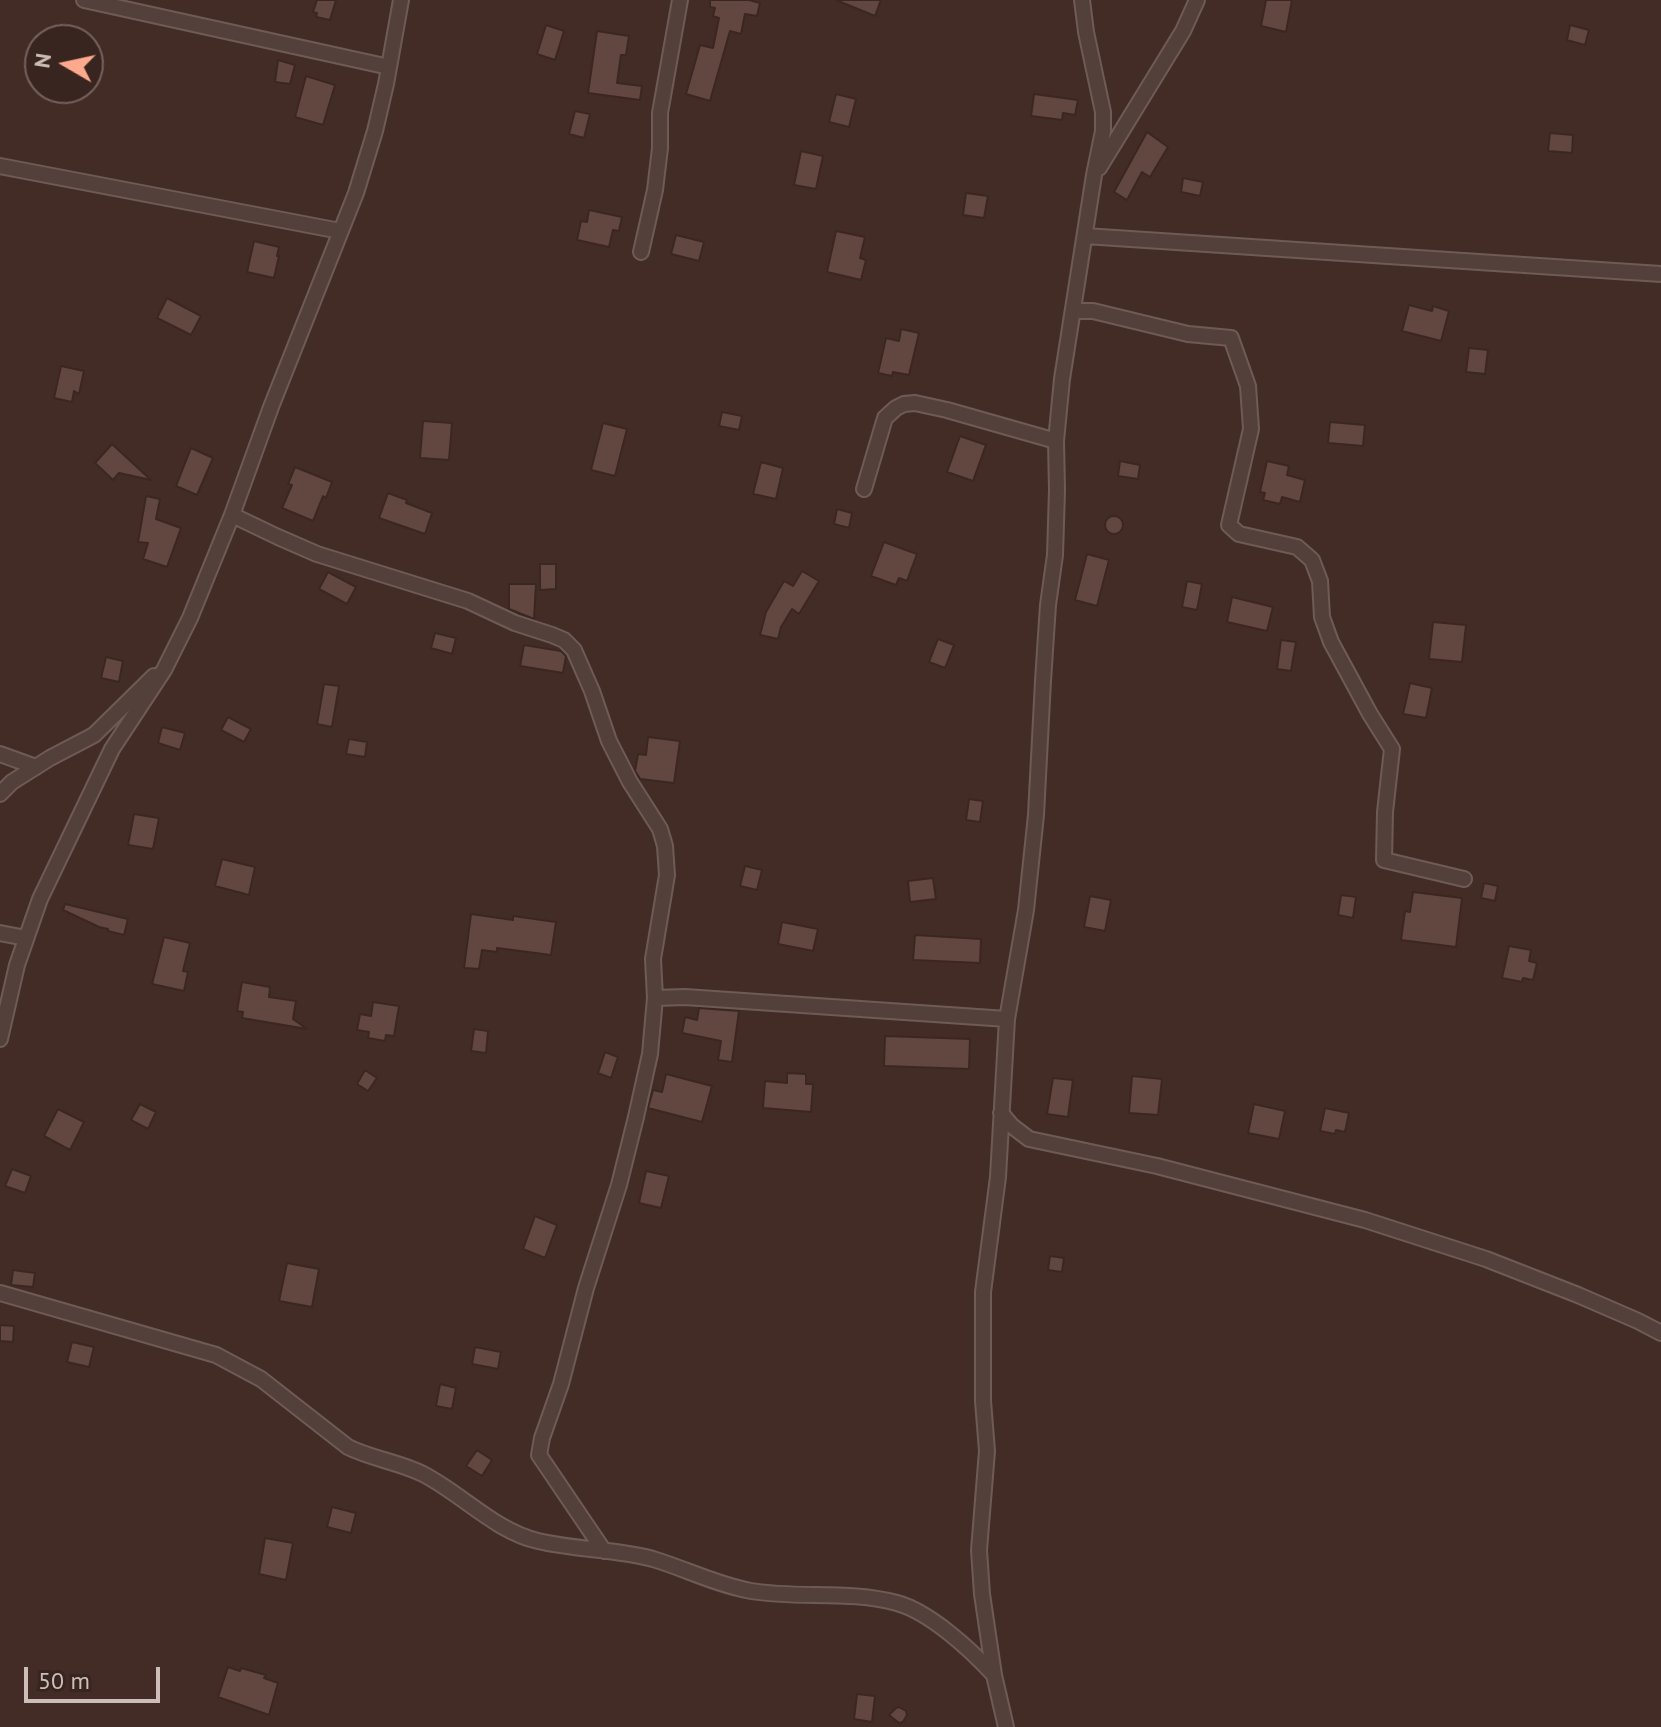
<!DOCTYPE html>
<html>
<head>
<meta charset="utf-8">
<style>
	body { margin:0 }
	#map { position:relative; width:1661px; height:1727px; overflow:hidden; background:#442c26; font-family:"PT Sans",sans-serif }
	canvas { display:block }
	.north { position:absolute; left:24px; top:24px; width:80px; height:80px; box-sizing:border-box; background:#39251f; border:2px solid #74625c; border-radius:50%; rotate:279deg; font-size:22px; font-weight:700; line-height:32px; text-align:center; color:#cdbdb8 }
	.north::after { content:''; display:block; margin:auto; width:28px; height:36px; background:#fda98d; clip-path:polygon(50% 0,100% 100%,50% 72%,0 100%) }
	.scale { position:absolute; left:24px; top:1667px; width:136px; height:36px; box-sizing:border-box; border:4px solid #cdbdb8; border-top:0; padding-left:10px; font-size:24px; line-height:28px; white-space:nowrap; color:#cdbdb8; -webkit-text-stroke:6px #39251f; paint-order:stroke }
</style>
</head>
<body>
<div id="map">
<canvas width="1661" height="1727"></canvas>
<div class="north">N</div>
<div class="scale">50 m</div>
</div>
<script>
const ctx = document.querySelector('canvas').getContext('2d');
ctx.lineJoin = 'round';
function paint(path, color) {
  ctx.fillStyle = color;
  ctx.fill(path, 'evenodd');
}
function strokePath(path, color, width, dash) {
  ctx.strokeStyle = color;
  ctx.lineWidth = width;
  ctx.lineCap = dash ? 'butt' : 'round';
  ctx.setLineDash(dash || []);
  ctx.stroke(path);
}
const building = new Path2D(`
	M317 0H336L330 20 316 17 317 13 313 12Z
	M710 0H749L760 3 757 16 745 14 741 34 730 31 710 101 686 94 700 45 713 48 719 18 713 16 715 8 710 7Z
	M836 0H881L875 16Z
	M1266 0H1292L1286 32 1261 26Z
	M546 25 564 31 555 60 537 54Z
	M1570 25 1589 30 1585 45 1567 40Z
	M597 31 629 36 626 55H621L617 83 642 86 640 100 588 93Z
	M278 60 295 65 290 84 275 82Z
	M306 76 335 85 323 125 295 117Z
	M836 94 856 99 849 127 829 122Z
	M1034 94 1078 100 1075 115 1063 113 1062 120 1031 116Z
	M575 111 590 114 584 138 569 134Z
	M1147 132 1168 147 1150 177 1142 172 1127 200 1114 192Z
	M1550 133 1573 135 1572 153 1548 151Z
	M801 151 823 156 816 189 794 185Z
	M1183 178 1203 182 1200 196 1181 192Z
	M966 193 988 196 984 218 963 215Z
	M589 210 622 217 619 231 613 230 609 247 577 240 581 221 587 222Z
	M836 231 865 237 860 258 866 260 861 280 827 272Z
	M676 235 704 242 699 261 671 254Z
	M254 241 279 247 277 256H279L274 278 247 272Z
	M167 298 201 316 191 335 157 318Z
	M1409 305 1432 311 1433 306 1449 311 1441 341 1402 331Z
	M901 329 919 333 909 375 893 372 892 376 878 373 886 338 899 341Z
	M1469 348 1488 350 1485 374 1466 372Z
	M61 366 84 371 79 394 74 391 72 402 54 398Z
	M722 412 742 416 739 430 719 426Z
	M423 421 452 423 449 460 420 458Z
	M1330 422 1365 425 1363 446 1328 443Z
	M603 423 627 429 615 476 591 470Z
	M960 436 986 445 973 481 947 472Z
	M112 444 151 480 119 473 113 480 95 463Z
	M191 448 213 458 197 495 176 486Z
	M1120 461 1140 465 1138 479 1118 476Z
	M1267 461 1289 466 1287 475 1305 480 1300 502 1282 497 1280 504 1263 500 1265 493 1260 492Z
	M761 462 783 468 776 499 753 494Z
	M295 467 332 482 326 498 323 496 313 521 282 508 292 485 288 484Z
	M388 493 407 500 406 503 432 513 425 534 379 518Z
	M146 496 160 499 156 519 181 528 167 567 143 559 148 543 138 542Z
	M837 509 852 513 849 528 834 524Z
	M1105 525a9 9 0 1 1 18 0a9 9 0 1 1-18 0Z
	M884 542 917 554 907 581 899 578 896 585 871 576Z
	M1087 554 1109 560 1097 606 1075 600Z
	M540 564H556V589L540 590Z
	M802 571 819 581 799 614 792 609 781 627 778 639 760 635 766 612 784 581 793 586Z
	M328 572 356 587 347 604 319 589Z
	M1187 581 1202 584 1197 610 1182 607Z
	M509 584H536L534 619 509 609Z
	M1232 597 1273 607 1267 631 1227 622Z
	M1433 622 1466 625 1462 662 1429 659Z
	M435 633 456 638 452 654 431 648Z
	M938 639 954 645 945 668 929 662Z
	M1281 640 1296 642 1291 671 1277 669Z
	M524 645 561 651 566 656 563 673 520 666Z
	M106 657 123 661 119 682 101 678Z
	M1410 683 1432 688 1426 718 1403 714Z
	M324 684 339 686 332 727 317 724Z
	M228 717 251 729 244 742 221 730Z
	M162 727 185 733 180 750 158 743Z
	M648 737 680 741 674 783 640 779 639 777 635 771 638 754 646 755Z
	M349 739 367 742 365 757 346 754Z
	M969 799 983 801 980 822 966 820Z
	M134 814 159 818 153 849 128 845Z
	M222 859 255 867 249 895 215 886Z
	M745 866 762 870 757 890 740 886Z
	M933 878 936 899 910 902 908 881Z
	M1484 883 1498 886 1495 901 1481 898Z
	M1413 892 1462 898 1456 947 1401 940 1405 911 1410 912Z
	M1341 895 1356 897 1353 918 1338 915Z
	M1090 896 1111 900 1105 931 1084 927Z
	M65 904 128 919 124 935 108 931V929L99 927 63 910Z
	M471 914 513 920V916L556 922 551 955 497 948V952L482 950 479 969 464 968Z
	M782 922 818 929 813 951 778 944Z
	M915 935 981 939 980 963 913 960Z
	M164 937 190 943 183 971 188 972 184 991 152 984Z
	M1509 946 1531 950 1529 961 1537 963 1533 980 1523 978 1522 982 1502 978Z
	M242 982 270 987 269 997 296 1001 293 1019 307 1029 242 1018 243 1012 237 1011Z
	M373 1002 399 1006 394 1036 386 1035 385 1041 368 1038 369 1032 357 1030 360 1014 371 1016Z
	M699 1008 739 1011 732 1062 718 1060 721 1041 682 1033 685 1017 697 1020Z
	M474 1029 488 1031 486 1053 471 1051Z
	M885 1036 970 1039 969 1069 884 1066Z
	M605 1052 618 1057 611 1078 598 1073Z
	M365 1070 377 1078 368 1091 357 1084Z
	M787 1073 806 1074V1084H813L811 1112 763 1108 765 1081 787 1083Z
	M666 1074 712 1086 702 1122 648 1108 653 1090 662 1092Z
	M1132 1076 1162 1079 1158 1115 1129 1113Z
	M1053 1078 1073 1080 1068 1117 1047 1114Z
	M140 1104 156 1112 148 1129 131 1120Z
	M1254 1104 1285 1111 1279 1139 1248 1133Z
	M1325 1108 1349 1113 1345 1132 1336 1130 1335 1134 1320 1131Z
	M58 1109 84 1122 70 1150 44 1136Z
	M12 1169 31 1176 25 1193 5 1186Z
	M646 1171 669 1176 661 1208 639 1203Z
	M535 1216 557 1225 545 1258 523 1249Z
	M1050 1256 1064 1258 1062 1272 1048 1270Z
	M287 1263 319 1269 312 1307 279 1301Z
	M13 1270 35 1273 33 1287 11 1285Z
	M0 1325 14 1326 13 1342 0 1341Z
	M72 1342 94 1347 89 1367 67 1362Z
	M475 1347 501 1352 498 1369 472 1364Z
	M440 1384 456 1388 452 1409 436 1406Z
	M477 1450 492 1460 482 1476 466 1466Z
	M332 1507 356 1513 351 1533 327 1527Z
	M265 1538 293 1543 286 1580 259 1574Z
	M228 1667 240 1671 241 1668 266 1675 264 1678 278 1683 269 1715 218 1697Z
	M857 1694 875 1696 872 1722 854 1719Z
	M899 1707 906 1711 907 1715 903 1722 899 1723 889 1715 896 1708Z`);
paint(building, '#61473f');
strokePath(building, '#3b2721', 2);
const street = new Path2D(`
	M84 0 389 67
	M0 166 340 231
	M1099 168 1183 31 1197 0
	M1085 236 1661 274
	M641 252 655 190 660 148V113L680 0
	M1074 311H1093L1188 334 1231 338 1248 386 1251 429 1229 525 1239 534 1297 547 1312 560 1320 581 1322 617 1331 642 1370 714 1392 749 1385 812 1384 860 1464 879
	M864 489 885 418 896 408 904 404 915 403 947 410 1056 441
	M232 515 278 537 317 554 468 601 515 623 552 635 564 640 574 650 592 691 609 741 630 782 660 829 665 846 667 875 653 959 655 998 685 997 1007 1019
	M0 754 36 767
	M0 794 12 782 50 758 94 735 154 676
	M0 933 26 938
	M0 1039 17 965 40 899 112 749 164 670 190 618 232 515 271 407 356 193 375 131 386 84 401 0
	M1001 1113 1012 1126 1029 1139 1157 1166 1365 1220 1486 1259 1578 1295 1638 1321 1661 1333
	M0 1293 216 1355 261 1379 348 1447C372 1459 399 1462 423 1474 462 1494 495 1531 538 1541 576 1550 616 1549 653 1559 686 1569 717 1585 751 1591 799 1599 850 1590 897 1603 930 1612 971 1650 994 1675
	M604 1551 539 1455 542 1438 561 1384 586 1288 619 1185 636 1117 650 1054 655 998
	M1006 1727 994 1675 982 1594 979 1550 987 1451 983 1401V1292L998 1177 1007 1019 1026 910 1036 815 1043 681 1048 605 1055 555 1057 490 1056 441 1062 379 1094 175 1103 131V112L1086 32 1082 0`);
strokePath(street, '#6e5b56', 18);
strokePath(street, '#53403a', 14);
</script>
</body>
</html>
